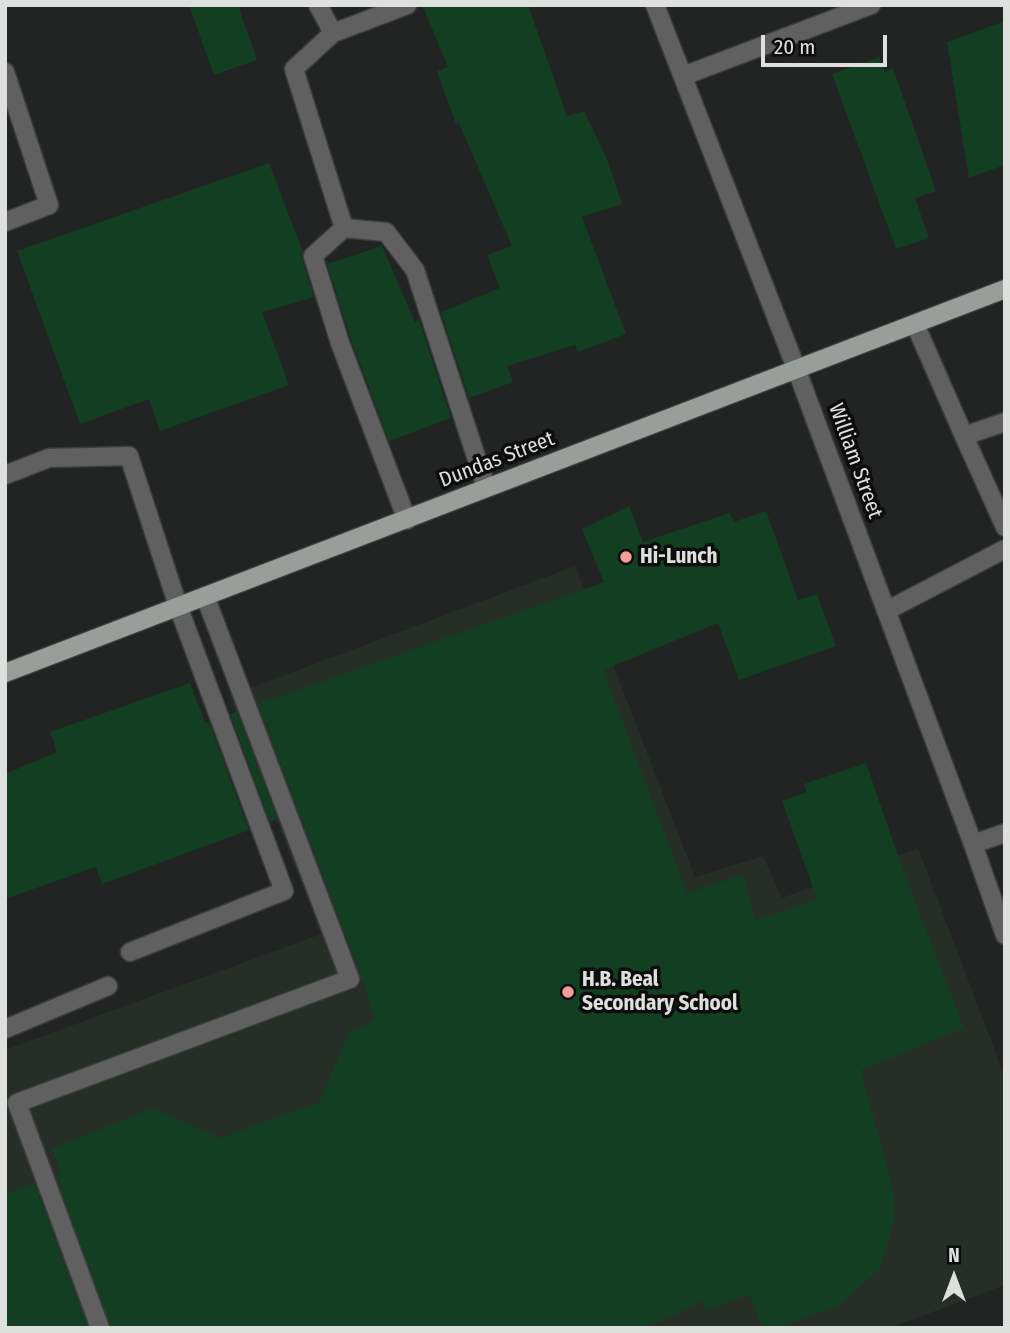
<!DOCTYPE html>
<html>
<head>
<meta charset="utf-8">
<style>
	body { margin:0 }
	#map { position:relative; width:1010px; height:1333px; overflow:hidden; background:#212422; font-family:"Fira Sans Condensed",sans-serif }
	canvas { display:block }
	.frame { position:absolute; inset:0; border:7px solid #dee0de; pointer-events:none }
	.north { position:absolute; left:919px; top:1242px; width:70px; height:70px; -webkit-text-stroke:5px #0c0d0c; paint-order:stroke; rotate:0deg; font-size:19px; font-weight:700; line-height:28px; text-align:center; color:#dee0de }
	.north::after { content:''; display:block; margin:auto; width:24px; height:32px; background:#dee0de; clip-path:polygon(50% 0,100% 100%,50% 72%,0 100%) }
	.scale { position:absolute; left:761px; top:35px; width:126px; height:32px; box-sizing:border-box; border:4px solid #dee0de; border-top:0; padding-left:9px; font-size:21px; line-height:24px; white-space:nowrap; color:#dee0de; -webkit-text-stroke:5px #0c0d0c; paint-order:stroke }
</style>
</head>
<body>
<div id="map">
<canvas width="1010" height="1333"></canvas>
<div class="frame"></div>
<div class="north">N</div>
<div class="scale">20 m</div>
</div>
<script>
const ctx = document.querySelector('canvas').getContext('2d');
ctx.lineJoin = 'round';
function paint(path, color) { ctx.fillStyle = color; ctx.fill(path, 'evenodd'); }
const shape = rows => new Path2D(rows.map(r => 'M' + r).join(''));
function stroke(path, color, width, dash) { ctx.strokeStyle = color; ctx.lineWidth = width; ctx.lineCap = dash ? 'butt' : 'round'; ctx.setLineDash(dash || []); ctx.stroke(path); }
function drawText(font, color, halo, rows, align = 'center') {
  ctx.font = font + ' "Fira Sans Condensed",sans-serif'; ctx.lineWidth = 7; ctx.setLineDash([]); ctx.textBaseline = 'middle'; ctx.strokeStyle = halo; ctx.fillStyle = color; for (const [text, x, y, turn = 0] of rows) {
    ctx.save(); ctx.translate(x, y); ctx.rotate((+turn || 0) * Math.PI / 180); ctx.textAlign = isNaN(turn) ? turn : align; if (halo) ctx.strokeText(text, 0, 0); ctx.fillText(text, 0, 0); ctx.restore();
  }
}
paint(shape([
	[575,566,695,877,763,856,782,898,918,848,1005,1077,1005,1285,890,1328,5,1328,5,1050,321,934,229,696]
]), '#262e27');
paint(shape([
	[189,5,238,5,257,60,214,75],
	[422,5,528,5,567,116,584,111,607,159,622,204,582,217,626,334,578,352,575,345,507,366,513,382,469,398,441,312,500,288,487,255,512,246,459,123,456,124,437,71,448,67],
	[1005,21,1005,165,969,178,947,42],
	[879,57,885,72,893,68,936,191,915,198,929,238,896,249,832,74],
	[269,163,303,252,302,259,314,297,262,312,289,385,160,431,149,399,80,424,17,251],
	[382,246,415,322,419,320,451,418,389,441,351,339,327,264],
	[629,506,643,542,730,513,734,522,766,511,798,600,817,594,836,646,739,680,718,623,603,670,687,893,743,875,755,920,817,899,782,801,806,792,804,784,866,763,903,870,964,1028,861,1070,894,1194,895,1215,881,1268,841,1304,778,1328,763,1328,749,1295,705,1310,702,1301,645,1328,111,1328,56,1175,61,1172,52,1149,152,1108,220,1138,319,1102,349,1033,375,1020,361,975,258,704,604,582,582,529],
	[190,683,205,723,209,722,249,830,102,884,96,867,5,899,5,774,57,752,50,732],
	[237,712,277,819,270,822,230,714],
	[34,1183,88,1328,5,1328,5,1194]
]), '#123f22');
const minor = shape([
	[318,5,333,33,294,69,344,228],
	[655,5,796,368,973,844,1005,935],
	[333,33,407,5],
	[5,72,49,205,5,222],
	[683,76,871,5],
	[915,324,964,436],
	[1005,422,964,436,1005,527],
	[5,475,49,458,129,456,178,606,284,891,130,952],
	[407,520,340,343,313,256,344,228,386,232,415,270,486,487],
	[886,611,1005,549],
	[973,844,1005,833],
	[5,1029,108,986],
	[100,1328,17,1103,350,979,205,596]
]);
const major = shape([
	[5,673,1005,289]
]);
stroke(minor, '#3b3e3c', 21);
stroke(major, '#3b3e3c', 21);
stroke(minor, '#5f605f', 18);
stroke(major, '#9a9e9b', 18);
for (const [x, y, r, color] of [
	[626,557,7,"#f59c95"],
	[568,992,7,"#f59c95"]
]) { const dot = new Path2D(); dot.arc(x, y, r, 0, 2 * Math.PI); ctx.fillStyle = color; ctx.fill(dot); stroke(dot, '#0c0d0c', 2.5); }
drawText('21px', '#dee0de', '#0c0d0c', [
	["Dundas Street",497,460,-21],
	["William Street",855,461,70]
]);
drawText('bold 21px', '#dee0de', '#0c0d0c', [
	["Hi-Lunch",640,557],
	["H.B. Beal",582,980],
	["Secondary School",582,1004]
], 'left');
</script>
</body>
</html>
